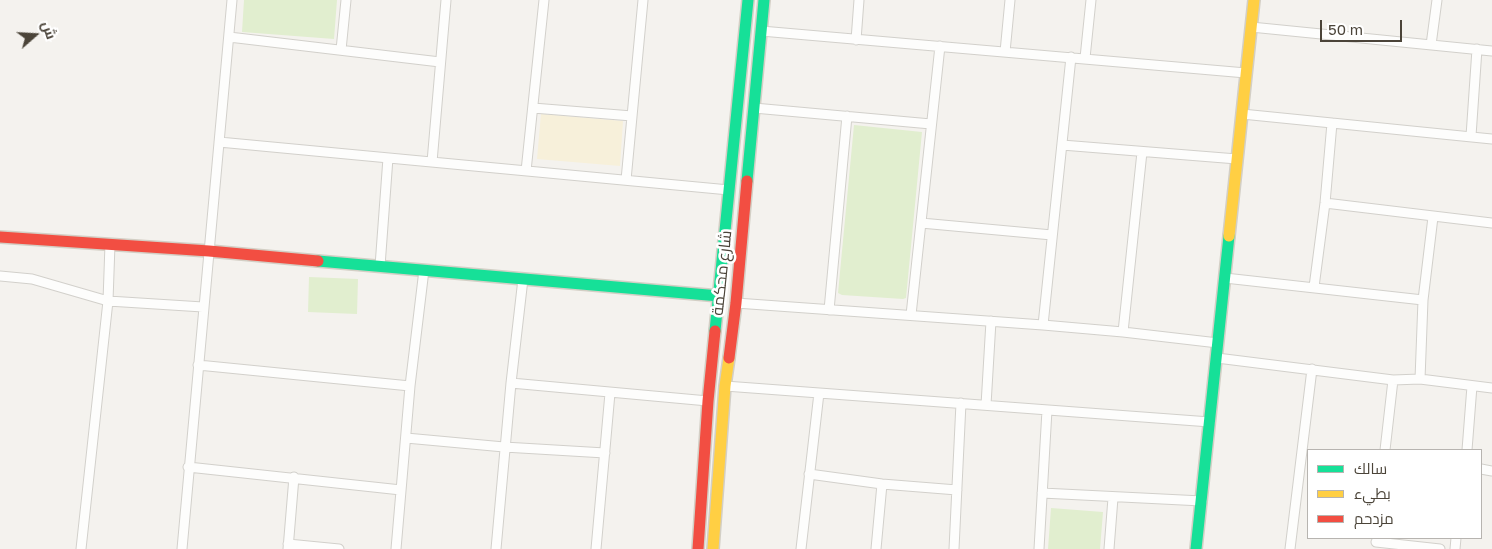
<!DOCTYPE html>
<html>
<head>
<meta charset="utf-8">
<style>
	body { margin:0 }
	#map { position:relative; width:1492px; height:549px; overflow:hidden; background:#f4f2ee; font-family:"Golos Text",Cairo,sans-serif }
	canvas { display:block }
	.legend { position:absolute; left:1307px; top:449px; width:175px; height:90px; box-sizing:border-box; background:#fff; border:1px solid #b7b4b0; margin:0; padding:6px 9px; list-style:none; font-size:15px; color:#4b4439 }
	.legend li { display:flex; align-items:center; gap:10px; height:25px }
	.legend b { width:25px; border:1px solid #b7b4b0 }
	.north { position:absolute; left:10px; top:10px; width:50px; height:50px; -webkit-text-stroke:4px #fff; paint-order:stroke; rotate:71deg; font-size:14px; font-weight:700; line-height:20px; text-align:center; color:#4b4439 }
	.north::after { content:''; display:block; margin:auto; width:18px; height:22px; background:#4b4439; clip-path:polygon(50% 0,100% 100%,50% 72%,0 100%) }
	.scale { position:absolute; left:1320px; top:20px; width:82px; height:22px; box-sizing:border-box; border:2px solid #4b4439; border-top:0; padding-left:6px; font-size:15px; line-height:18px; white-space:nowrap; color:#4b4439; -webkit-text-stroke:4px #fff; paint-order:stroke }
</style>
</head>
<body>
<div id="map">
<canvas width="1492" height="549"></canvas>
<ul class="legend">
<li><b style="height:6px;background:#16e098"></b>سالك</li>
<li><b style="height:6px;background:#ffcf43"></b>بطيء</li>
<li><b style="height:6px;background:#f24e42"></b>مزدحم</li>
</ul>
<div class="north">ش</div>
<div class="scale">50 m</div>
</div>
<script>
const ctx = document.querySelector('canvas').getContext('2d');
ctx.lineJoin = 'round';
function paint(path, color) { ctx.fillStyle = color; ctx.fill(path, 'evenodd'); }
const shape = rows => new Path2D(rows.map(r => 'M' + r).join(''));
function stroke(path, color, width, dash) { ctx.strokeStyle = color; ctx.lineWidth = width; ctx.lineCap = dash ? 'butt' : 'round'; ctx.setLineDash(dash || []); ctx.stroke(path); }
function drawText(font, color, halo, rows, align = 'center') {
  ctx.font = font + ' "Golos Text",Cairo,sans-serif'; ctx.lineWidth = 5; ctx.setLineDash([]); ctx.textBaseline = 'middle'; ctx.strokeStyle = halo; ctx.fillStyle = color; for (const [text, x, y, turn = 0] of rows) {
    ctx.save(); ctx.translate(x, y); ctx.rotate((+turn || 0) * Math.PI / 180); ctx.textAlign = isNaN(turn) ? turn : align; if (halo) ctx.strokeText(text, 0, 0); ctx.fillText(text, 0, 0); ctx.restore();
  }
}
paint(shape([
	[244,0,337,0,334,39,242,32],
	[854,125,922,132,906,298,903,299,842,295,838,293],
	[309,277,358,279,357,314,308,312],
	[1051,508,1103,512,1100,549,1048,549]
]), '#e1eecf');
paint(shape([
	[541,114,623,121,620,166,537,159]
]), '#f7f0da');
const street = shape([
	[1251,27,1492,51],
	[761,31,1246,73],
	[229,37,440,62],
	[856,40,859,0],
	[1431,45,1437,0],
	[341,50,346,0],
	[1005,52,1010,0],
	[1085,58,1091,0],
	[533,108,632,116],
	[754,108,931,124],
	[1242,114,1492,139],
	[1471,136,1477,49],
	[219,142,729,190],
	[1062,145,1237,159],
	[432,162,446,0],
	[526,171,544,0],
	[626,180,643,0],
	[1325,203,1492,223],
	[921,223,1052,235],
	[380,266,388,158],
	[0,276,32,279,108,301,203,307],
	[1225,278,1423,300],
	[1314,287,1325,203,1332,123],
	[736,303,1043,325,1123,332,1218,343],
	[829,310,847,116],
	[911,315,940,46],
	[1043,325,1071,57],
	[1123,332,1142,152],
	[1217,358,1393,380,1420,379,1492,388],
	[198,365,410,386],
	[1420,379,1423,300,1433,217],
	[511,383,708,401],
	[725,386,1210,422],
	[986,405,991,321],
	[406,438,504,447,605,453],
	[1385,450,1393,380],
	[1467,450,1472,386],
	[188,467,401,490],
	[1481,469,1492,471],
	[809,474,882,484,957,490],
	[1042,493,1202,501],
	[1376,542,1440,549],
	[288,544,339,549],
	[81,549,108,301,110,244],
	[182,549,232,0],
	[288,549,294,477],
	[396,549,410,386,424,270],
	[496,549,511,383,523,279],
	[596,549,610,393],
	[801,549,819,393],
	[876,549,882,484],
	[954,549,961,403],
	[1039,549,1047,410],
	[1109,549,1113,498],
	[1290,549,1312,369],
	[1455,549,1456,538]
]);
const fast = shape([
	[747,181,764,0],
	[318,261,719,296],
	[715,331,748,0],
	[1196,549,1229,236]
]);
const slow = shape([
	[1229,236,1254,0],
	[713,549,725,386,729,358]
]);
const jam = shape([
	[0,237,209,251,318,261],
	[729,358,736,303,747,181],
	[698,549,708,401,715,331]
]);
stroke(street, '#d2d0cb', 11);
stroke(fast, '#d3cfc5', 14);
stroke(slow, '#d3cfc5', 14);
stroke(jam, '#d3cfc5', 14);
stroke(street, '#fdfdfc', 9);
stroke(fast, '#16e098', 11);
stroke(slow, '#ffcf43', 11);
stroke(jam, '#f24e42', 11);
drawText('16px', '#4b4439', '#fff', [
	["شارع محكمة",722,273,-84]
]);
</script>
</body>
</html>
